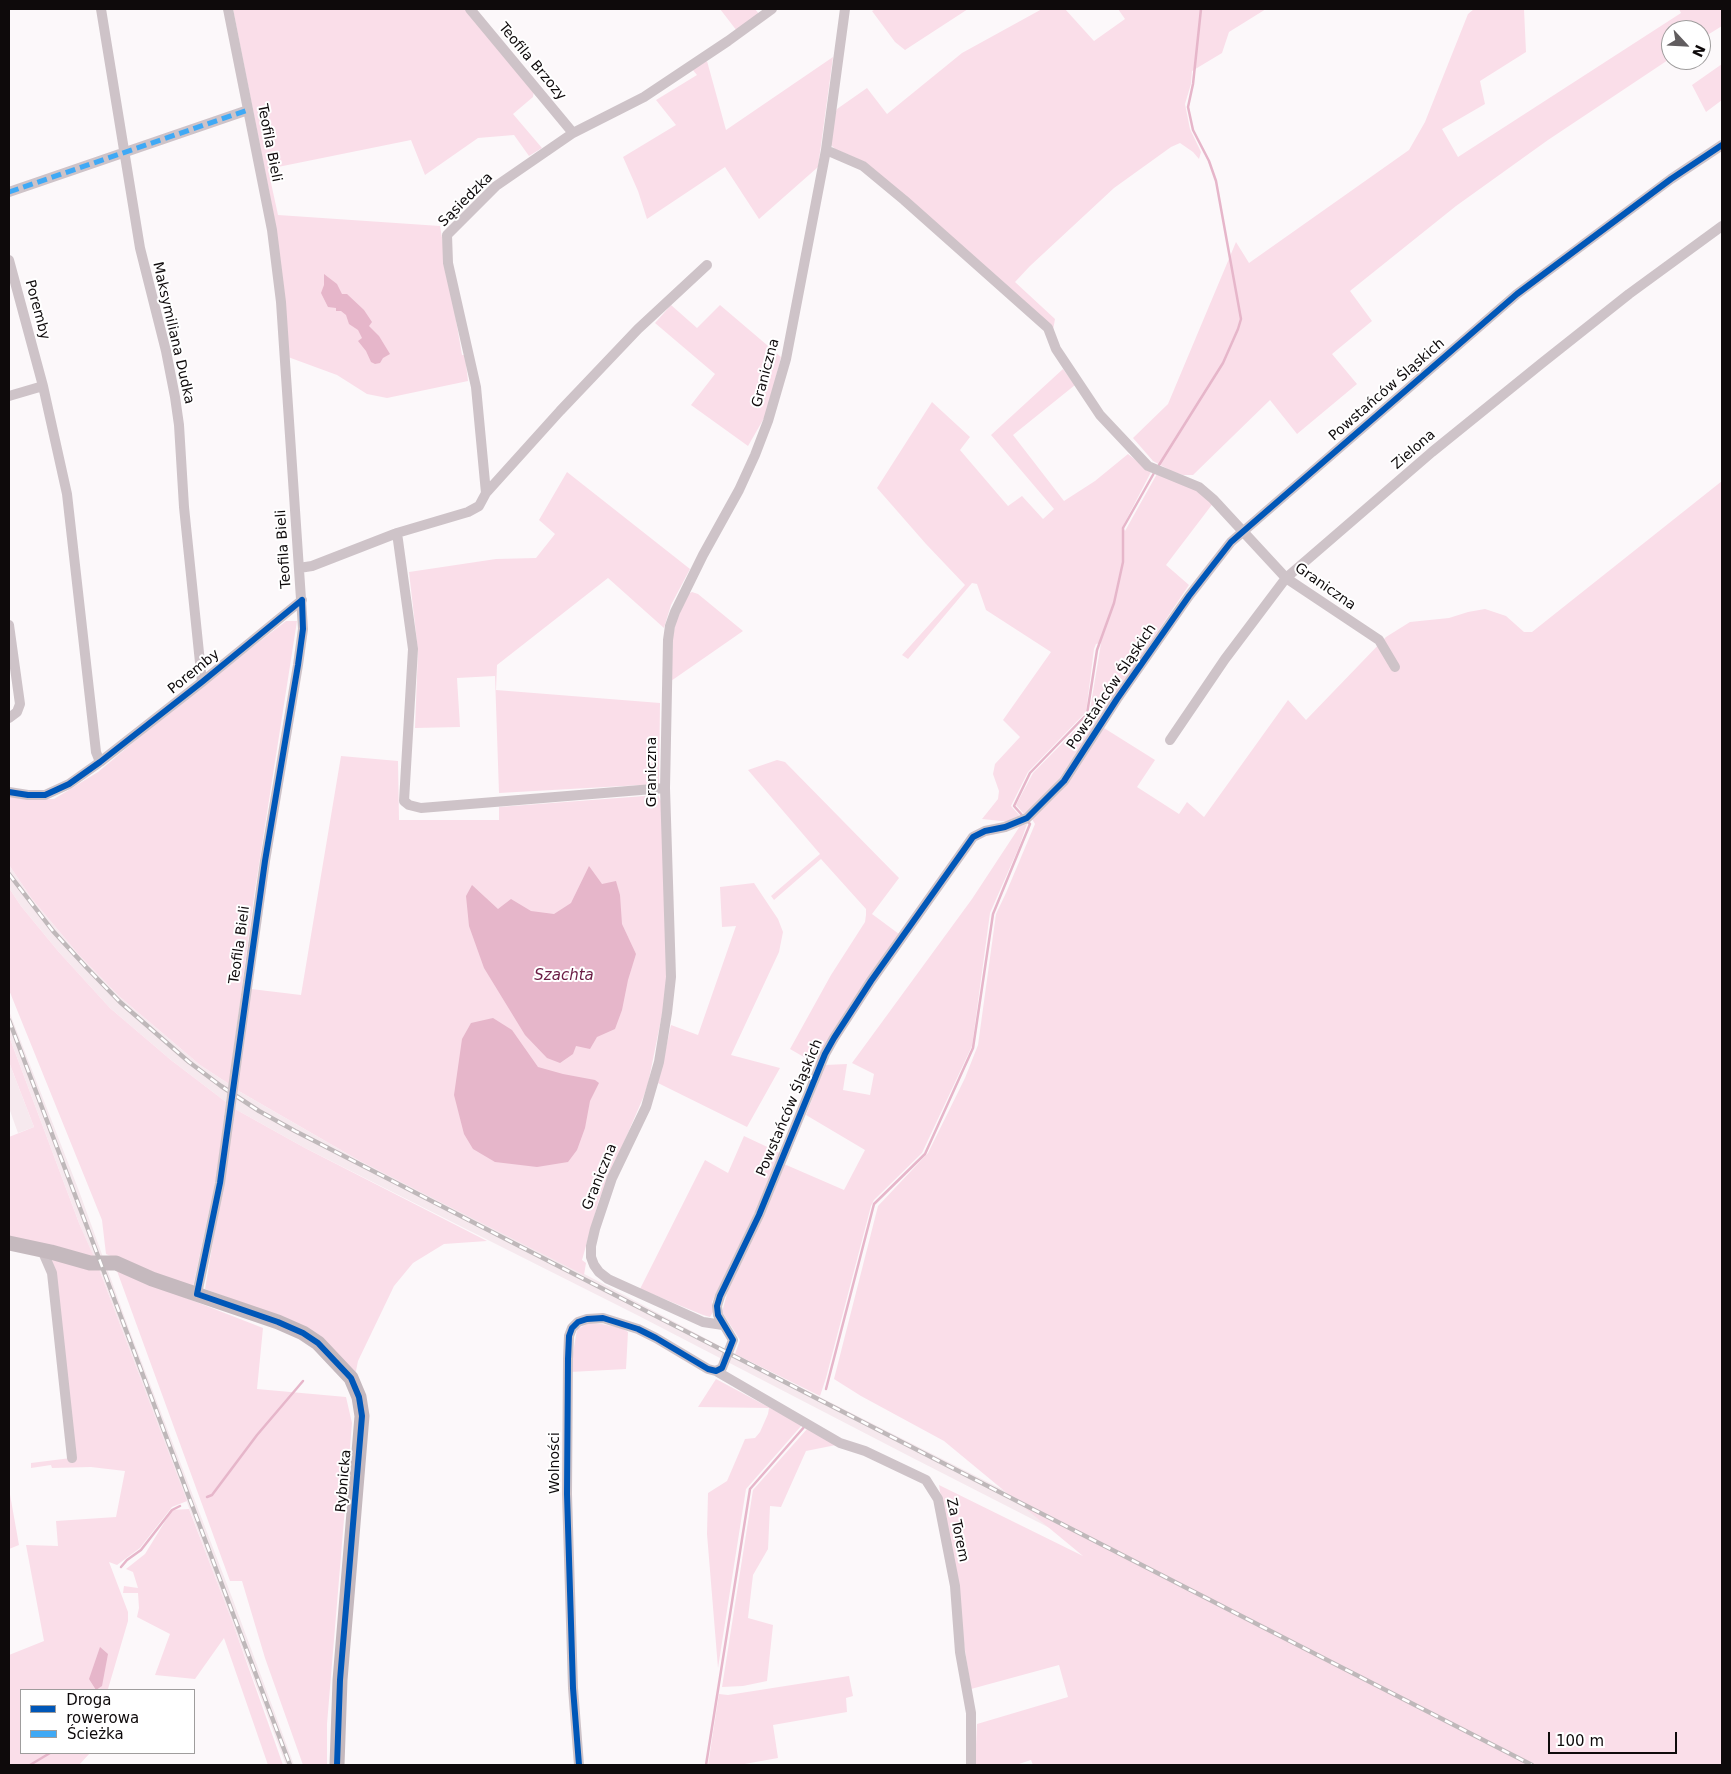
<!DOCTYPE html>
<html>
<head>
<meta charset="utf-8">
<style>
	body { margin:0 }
	#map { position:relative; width:1731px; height:1774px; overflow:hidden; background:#fcf8fa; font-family:"DejaVu Sans",sans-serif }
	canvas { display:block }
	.frame { position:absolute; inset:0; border:10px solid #0e0a0b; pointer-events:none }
	.legend { position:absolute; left:20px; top:1689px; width:175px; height:65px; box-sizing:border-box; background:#fff; border:1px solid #9f9d9d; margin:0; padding:6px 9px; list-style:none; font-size:15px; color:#0e0a0b }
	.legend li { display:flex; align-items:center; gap:10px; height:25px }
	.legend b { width:25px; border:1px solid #9f9d9d }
	.north { position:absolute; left:1661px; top:20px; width:50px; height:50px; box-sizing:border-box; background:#fff; border:1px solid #9f9d9d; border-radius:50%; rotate:115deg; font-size:14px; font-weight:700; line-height:20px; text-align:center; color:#0e0a0b }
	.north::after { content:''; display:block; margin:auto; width:18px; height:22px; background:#615d5f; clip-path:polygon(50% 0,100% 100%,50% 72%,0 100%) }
	.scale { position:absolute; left:1548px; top:1732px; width:129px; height:22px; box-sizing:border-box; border:2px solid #0e0a0b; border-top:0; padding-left:6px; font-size:15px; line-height:18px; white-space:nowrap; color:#0e0a0b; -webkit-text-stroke:4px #fff; paint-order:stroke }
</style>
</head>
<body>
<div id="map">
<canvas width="1731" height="1774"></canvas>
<div class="frame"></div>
<ul class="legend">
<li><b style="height:6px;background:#0057b8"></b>Droga rowerowa</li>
<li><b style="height:6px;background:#3fa9f5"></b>Ścieżka</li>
</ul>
<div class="north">N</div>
<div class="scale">100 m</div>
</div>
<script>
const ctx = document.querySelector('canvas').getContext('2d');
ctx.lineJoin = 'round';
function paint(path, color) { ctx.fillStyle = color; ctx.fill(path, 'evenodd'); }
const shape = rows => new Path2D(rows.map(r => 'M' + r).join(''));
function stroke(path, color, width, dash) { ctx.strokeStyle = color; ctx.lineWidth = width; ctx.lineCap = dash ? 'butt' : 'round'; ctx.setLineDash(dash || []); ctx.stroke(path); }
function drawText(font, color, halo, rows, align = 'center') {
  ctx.font = font + ' "DejaVu Sans",sans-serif'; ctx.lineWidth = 4; ctx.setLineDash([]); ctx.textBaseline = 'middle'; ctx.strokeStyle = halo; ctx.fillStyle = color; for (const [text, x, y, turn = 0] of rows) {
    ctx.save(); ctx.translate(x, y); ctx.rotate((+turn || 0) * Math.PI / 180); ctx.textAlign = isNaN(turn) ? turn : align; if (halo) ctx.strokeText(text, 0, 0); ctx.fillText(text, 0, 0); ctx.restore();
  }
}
paint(shape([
	[9,865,32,899,79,955,120,997,200,1065,229,1084,226,1102,171,1060,110,1008,58,951,21,906,9,888],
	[9,1011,79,1191,129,1329,233,1600,294,1765,286,1765,99,1269,79,1223,9,1036],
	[9,1062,34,1127,18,1133,9,1108],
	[237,1090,360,1161,558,1260,735,1354,1041,1509,1513,1765,907,1455,637,1315,305,1148,235,1109]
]), '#f6e9ee');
paint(shape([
	[233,9,465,9,534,91,533,97,513,114,542,148,529,156,514,135,478,138,425,175,411,140,268,169,278,215,440,226,462,355,465,355,468,381,387,398,367,394,337,375,288,357,275,222],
	[720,9,755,9,760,15,737,31],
	[876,9,968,9,905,50,895,42,872,11],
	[1042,9,1065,9,1094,41,1125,19,1118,9,1266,9,1229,32,1222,53,1192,71,1191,84,1185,104,1190,129,1201,152,1199,159,1193,152,1180,143,1171,147,1114,188,1030,266,1015,282,1055,319,1053,330,865,162,835,149,831,145,834,116,837,109,867,88,887,114,962,53],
	[1474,9,1524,9,1526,52,1480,81,1485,104,1442,129,1458,157,1681,13,1679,9,1722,9,1722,26,1701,39,1701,30,1671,30,1671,58,1548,140,1456,206,1350,291,1372,321,1332,354,1357,384,1297,434,1270,400,1193,475,1183,475,1171,471,1153,461,1133,438,1168,404,1236,242,1249,263,1409,150,1425,122,1468,14],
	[833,57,818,167,759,219,725,167,647,219,638,191,623,157,676,125,656,100,697,75,692,69,707,61,726,130],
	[1722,64,1722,100,1706,112,1692,85],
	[671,305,697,328,720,305,781,357,767,413,748,446,691,405,715,374,655,323],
	[1063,369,1075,385,1013,435,1064,501,1095,481,1128,454,1142,465,1152,470,1123,526,1125,531,1158,472,1198,489,1214,502,1166,565,1189,585,1059,779,1038,803,1024,814,1016,805,1033,773,1089,716,1101,643,1096,644,1094,649,1086,712,1028,772,1011,806,1020,816,1011,822,982,819,998,799,999,791,993,774,995,764,1020,737,1003,720,1051,652,986,610,977,584,972,583,908,659,902,655,965,585,926,544,877,488,932,402,970,437,960,450,1008,506,1022,496,1043,519,1054,509,991,435],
	[567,472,690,569,671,605,664,628,608,578,497,665,496,690,660,703,659,784,499,793,495,676,457,678,460,727,415,728,418,651,409,572,496,559,536,558,555,534,539,520],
	[1722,481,1722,1765,1033,1765,1031,1760,1016,1765,975,1765,977,1724,1068,1697,1059,1665,971,1689,939,1485,1083,1556,944,1441,861,1396,834,1379,878,1206,928,1153,965,1078,978,1045,996,914,1006,893,1035,824,1032,819,1060,792,1104,728,1155,760,1137,787,1179,814,1187,802,1204,817,1288,700,1306,720,1386,637,1410,622,1449,618,1468,612,1485,609,1506,616,1524,632,1532,632],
	[692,592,698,594,743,631,671,681,673,636,678,611,686,595],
	[286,621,297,621,255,890,229,1084,200,1065,120,997,79,955,32,899,9,865,9,795,22,799,54,799,98,772,179,704],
	[341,756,398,761,399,820,499,820,499,807,658,795,662,803,668,985,648,1084,643,1098,599,1200,582,1260,586,1263,584,1275,360,1161,237,1090,251,989,301,995],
	[777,760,785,762,899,878,872,914,899,934,816,1064,790,1049,831,975,865,922,866,915,866,909,821,859,774,900,771,896,820,854,748,770],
	[1027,824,1019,847,990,913,972,1046,922,1153,874,1200,871,1206,826,1378,820,1396,735,1354,740,1340,722,1312,730,1283,784,1164,844,1190,865,1150,806,1115,825,1065,847,1064,843,1090,870,1095,874,1074,852,1063,972,899,1020,826],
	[754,883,778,919,783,932,779,952,731,1055,780,1068,747,1127,658,1083,671,1025,698,1035,736,926,722,927,720,887],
	[9,888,21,906,58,951,110,1008,171,1060,226,1102,217,1173,193,1287,154,1275,106,1254,102,1220,9,990],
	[9,1036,79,1223,95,1259,9,1238,9,1137,34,1127,9,1062],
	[235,1109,305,1148,487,1241,444,1244,413,1263,394,1286,358,1361,355,1376,293,1322,205,1289],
	[744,1136,780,1153,759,1204,712,1302,713,1312,710,1317,703,1315,640,1289,705,1160,728,1173],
	[47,1256,99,1269,187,1501,172,1507,140,1548,117,1565,109,1562,128,1612,128,1621,108,1689,113,1690,21,1690,21,1753,90,1753,79,1765,9,1765,9,1655,44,1641,26,1545,58,1546,56,1521,116,1517,125,1471,91,1467,52,1468,51,1465,31,1468,31,1463,71,1458],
	[117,1271,263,1328,257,1389,346,1397,352,1423,327,1724,327,1765,303,1765,265,1658,242,1581,230,1581],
	[589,1323,602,1324,621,1328,628,1332,626,1369,570,1372,577,1329],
	[716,1379,802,1425,746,1489,718,1668,707,1534,708,1493,727,1481,745,1439,755,1438,760,1432,768,1414,769,1408,698,1407],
	[807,1429,836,1445,806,1451,781,1507,770,1506,768,1549,753,1575,748,1618,773,1625,767,1681,743,1686,722,1687,753,1490],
	[9,1489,19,1545,9,1549],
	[189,1509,232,1621,283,1765,268,1765,224,1638,195,1679,155,1675,170,1634,137,1617,139,1608,138,1593,123,1593,124,1586,138,1588,133,1572,126,1569,145,1554,172,1510],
	[849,1676,853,1696,846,1698,847,1712,773,1725,778,1758,739,1765,708,1765,719,1694,728,1695]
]), '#fadee9');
paint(shape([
	[324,274,337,284,342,294,347,294,364,310,372,322,369,326,379,336,390,354,383,358,380,363,375,364,371,362,366,351,358,341,362,338,358,330,349,324,346,315,341,311,336,311,336,308,328,307,321,293,324,285],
	[589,866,602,884,616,881,620,895,622,924,636,954,628,980,622,1010,615,1029,597,1037,590,1049,576,1046,573,1054,560,1063,547,1058,525,1035,484,968,469,926,466,896,472,885,498,909,511,899,531,911,554,914,571,903],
	[493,1018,512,1030,538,1067,563,1074,595,1080,599,1083,590,1101,585,1128,577,1150,568,1162,537,1167,495,1162,473,1149,464,1134,454,1095,462,1039,471,1023],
	[100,1647,108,1654,102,1686,96,1690,89,1679]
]), '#e6b6ca');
stroke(shape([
	[1159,465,1223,363,1238,329,1241,319,1216,181,1209,161,1193,130,1188,107,1193,84,1201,9],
	[1022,815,1014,806,1030,773,1087,714,1097,650,1114,603,1123,562,1123,528,1154,473],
	[826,1389,874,1204,925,1154,973,1048,993,914,1030,824,1028,822],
	[207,1497,212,1495,257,1435,303,1381],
	[121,1567,127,1560,141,1550,172,1510,180,1506],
	[30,1765,50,1753],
	[706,1765,750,1489,805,1426]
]), '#e6b6ca', 2.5);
stroke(shape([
	[101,9,140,248,166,351,175,397,179,425,184,507,202,682],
	[228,9,272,230,281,302,303,629,298,665,265,861,235,1073],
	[470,9,573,133],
	[826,150,863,166,904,200,1048,328,1056,349,1100,415,1148,466,1199,487,1213,499,1286,578,1379,640,1395,667],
	[9,192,248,110],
	[9,260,43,386,67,494,96,752,100,762],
	[9,396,43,386],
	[486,493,476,387,448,263,447,235,496,186,573,133,644,97,728,41,772,9],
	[397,533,413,649,404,801,409,805,421,808,665,788],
	[299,568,312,566,397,533,468,512,479,506,486,493,560,411,638,329,707,265],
	[9,625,20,704,17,712,9,718],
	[1170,740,1225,659,1286,578,1432,452,1542,363,1629,294,1722,226],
	[9,792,28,795,45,795,69,784,100,762,202,682,302,600],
	[42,1250,52,1273,72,1458],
	[197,1294,220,1183,229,1118],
	[723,1325,703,1322,608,1279,599,1272,594,1265,591,1257,591,1246,595,1229,612,1178,646,1107,659,1062,667,1013,671,977,665,788,668,640,670,626,675,612,703,555,739,490,755,455,768,421,786,359,826,150,845,9],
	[716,1371,840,1443,865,1451,926,1480,938,1499,955,1586,960,1652,971,1713,971,1765],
	[579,1765,573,1688,567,1494,568,1359,569,1336,572,1328,578,1322,587,1319,603,1318,638,1329,656,1338,708,1369,716,1371,722,1368,733,1340,718,1315,717,1306,720,1296,759,1215,825,1054,834,1038,871,981,973,837,985,831,1005,827,1027,818,1064,781,1117,699,1189,596,1231,542,1517,294,1671,179,1722,145]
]), '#cec3c8', 10);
stroke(shape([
	[9,1243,51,1252,90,1263,116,1263,152,1279,278,1322,303,1333,318,1343,351,1378,359,1397,362,1416,340,1680,337,1765]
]), '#c5b9be', 15);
const rail = shape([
	[9,874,53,931,87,968,120,1002,189,1062,221,1086,259,1111,295,1131,1532,1765],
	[9,1020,290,1765]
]);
stroke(rail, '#bfb8ba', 4.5);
stroke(rail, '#fff', 2.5, [8]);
stroke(shape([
	[229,1118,235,1073]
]), '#cec3c8', 10);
stroke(shape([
	[9,192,248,110]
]), '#3fa9f5', 5, [10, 5]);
stroke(shape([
	[302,600,303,629,298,665,265,861,220,1183,197,1294,278,1322,303,1333,318,1343,351,1378,359,1397,362,1416,340,1680,337,1765],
	[9,792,28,795,45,795,69,784,100,762,202,682,302,600],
	[579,1765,573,1688,567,1494,568,1359,569,1336,572,1328,578,1322,587,1319,603,1318,638,1329,656,1338,708,1369,716,1371,722,1368,733,1340,718,1315,717,1306,720,1296,759,1215,825,1054,834,1038,871,981,973,837,985,831,1005,827,1027,818,1064,781,1117,699,1189,596,1231,542,1517,294,1671,179,1722,145]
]), '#0057b8', 6);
drawText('14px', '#0e0a0b', '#fff', [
	["Teofila Brzozy",532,62,50],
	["Teofila Bieli",269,143,79],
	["Sąsiedzka",466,200,-45],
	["Poremby",37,310,75],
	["Maksymiliana Dudka",173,333,77],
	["Graniczna",766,373,-75],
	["Powstańców Śląskich",1387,390,-41],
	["Zielona",1414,450,-41],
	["Teofila Bieli",284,549,-94],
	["Graniczna",1325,587,35],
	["Poremby",194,672,-39],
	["Powstańców Śląskich",1112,687,-56],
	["Graniczna",652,772,-90],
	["Teofila Bieli",240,945,-82],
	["Powstańców Śląskich",790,1108,-67],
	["Graniczna",600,1177,-68],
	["Wolności",555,1463,-90],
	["Rybnicka",344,1481,-85],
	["Za Torem",957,1530,78]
]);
drawText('italic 15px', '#6a1c44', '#fff', [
	["Szachta",564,976]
]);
</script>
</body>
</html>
